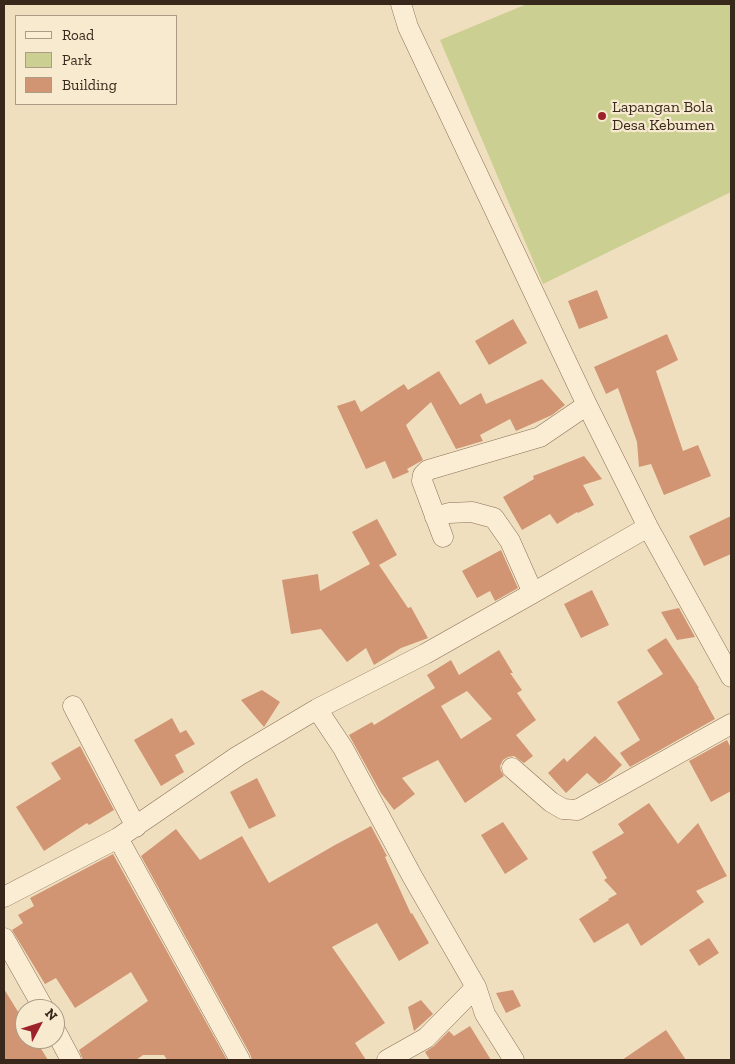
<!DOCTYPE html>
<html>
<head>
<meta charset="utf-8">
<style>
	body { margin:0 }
	#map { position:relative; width:735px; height:1064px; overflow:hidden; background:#f0dfbf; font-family:"Zilla Slab",serif }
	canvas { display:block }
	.frame { position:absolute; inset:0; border:5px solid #38281c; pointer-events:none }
	.legend { position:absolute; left:15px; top:15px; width:162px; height:90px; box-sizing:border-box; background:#f7eacf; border:1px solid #ab9c87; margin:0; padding:6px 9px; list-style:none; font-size:15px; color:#38281c }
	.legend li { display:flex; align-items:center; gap:10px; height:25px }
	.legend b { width:25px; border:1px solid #ab9c87 }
	.north { position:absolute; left:15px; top:999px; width:50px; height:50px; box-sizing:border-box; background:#f7eacf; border:1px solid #ab9c87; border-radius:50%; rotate:50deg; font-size:14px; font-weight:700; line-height:20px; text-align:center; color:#38281c }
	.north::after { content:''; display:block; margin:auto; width:18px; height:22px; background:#9c232a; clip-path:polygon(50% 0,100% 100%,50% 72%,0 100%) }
</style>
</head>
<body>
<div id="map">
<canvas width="735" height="1064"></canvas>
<div class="frame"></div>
<ul class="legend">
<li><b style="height:6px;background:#fbedd3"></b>Road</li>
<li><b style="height:14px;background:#cbcf92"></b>Park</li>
<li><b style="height:14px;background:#d19573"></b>Building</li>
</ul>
<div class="north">N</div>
</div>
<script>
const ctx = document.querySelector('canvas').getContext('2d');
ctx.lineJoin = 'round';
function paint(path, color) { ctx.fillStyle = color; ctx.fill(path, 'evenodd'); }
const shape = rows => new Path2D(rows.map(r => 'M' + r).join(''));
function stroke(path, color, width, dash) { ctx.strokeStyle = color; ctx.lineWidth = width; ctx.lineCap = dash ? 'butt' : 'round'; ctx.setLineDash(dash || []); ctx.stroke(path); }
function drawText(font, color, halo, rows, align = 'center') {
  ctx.font = font + ' "Zilla Slab",serif'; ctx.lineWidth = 4.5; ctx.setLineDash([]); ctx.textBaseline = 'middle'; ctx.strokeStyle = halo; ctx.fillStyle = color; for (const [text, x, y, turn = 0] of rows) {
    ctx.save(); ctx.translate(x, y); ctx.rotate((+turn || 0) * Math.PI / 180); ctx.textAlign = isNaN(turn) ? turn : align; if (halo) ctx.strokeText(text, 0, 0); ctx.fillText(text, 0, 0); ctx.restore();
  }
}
paint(shape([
	[527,4,731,4,731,192,543,284,440,40]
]), '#cbcf92');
paint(shape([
	[597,290,608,318,579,329,568,301],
	[513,319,527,343,489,365,475,341],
	[667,334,678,360,656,371,683,451,698,445,711,476,664,495,651,464,639,467,637,442,618,388,606,394,594,367],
	[439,371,460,405,481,393,486,404,542,379,565,405,552,415,516,431,510,419,480,435,483,441,456,449,431,402,406,425,423,460,407,469,409,472,393,479,385,461,366,469,337,406,355,400,361,412,404,384,408,390],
	[584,456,602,479,583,485,594,505,578,513,577,512,557,524,550,514,522,530,503,497,534,479,533,476],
	[731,516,731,554,704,566,689,536],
	[377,519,397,555,379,565,408,608,411,607,428,638,401,648,374,665,366,648,347,662,321,629,291,634,282,580,318,574,320,591,370,564,352,532],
	[501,550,518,588,495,601,490,591,477,598,462,571],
	[592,590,609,625,581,638,564,604],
	[679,608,695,637,677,640,661,612],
	[666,638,699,688,698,688,715,719,630,767,620,753,640,740,617,702,663,674,647,650],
	[499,650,513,673,510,673,522,690,517,693,536,720,516,735,533,756,524,763,514,756,508,757,503,760,500,766,501,771,504,776,465,803,438,760,402,778,415,794,394,810,381,793,349,735,372,722,374,725,435,688,427,675,451,660,459,675],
	[467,691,492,719,461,739,441,706],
	[262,690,280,702,264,727,241,700],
	[172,718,180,733,186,730,195,744,175,755,184,772,161,786,134,740],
	[595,736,622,765,606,780,599,784,587,773,566,793,548,773,564,758,567,762],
	[727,740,731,748,731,791,711,802,689,761],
	[80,746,114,810,89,825,87,823,44,851,16,807,61,779,51,763],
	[257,778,276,816,249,829,230,792],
	[649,803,678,844,698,823,727,876,696,891,704,902,641,946,628,923,594,943,579,919,609,900,608,899,617,894,604,880,607,878,592,852,624,833,618,824],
	[503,822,528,859,505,874,481,835],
	[371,826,387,856,385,857,411,914,412,913,429,943,399,961,377,923,332,947,385,1023,355,1043,366,1060,252,1060,250,1054,141,856,176,829,200,860,242,836,269,883,335,845],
	[113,854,227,1060,167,1060,164,1055,143,1055,136,1060,83,1060,79,1050,148,1001,131,972,75,1008,56,978,45,984,12,930,23,923,18,915,34,906,30,898],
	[709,938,719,953,699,966,689,950],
	[4,989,25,1023,25,1039,35,1039,48,1060,4,1060],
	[513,990,521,1006,506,1013,496,993],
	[421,1000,433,1014,414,1031,408,1007],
	[470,1026,491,1060,430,1060,425,1052,434,1046,449,1031,454,1036],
	[666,1030,686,1060,622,1060]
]), '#d19573');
const minor = shape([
	[401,4,408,27,587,405,648,527,731,677],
	[435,517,449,513,472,512,494,518,510,541,533,593],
	[443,537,422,481,423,475,428,470,540,437,587,405],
	[73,706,136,827],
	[317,709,343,748,412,876,476,987,485,1014,514,1060],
	[512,768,551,802,563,809,577,810,731,724],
	[118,838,240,1060],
	[4,897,118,838,238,756,317,709,425,654,533,593,648,527],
	[4,938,44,1009],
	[55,1030,71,1060],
	[387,1060,426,1038,476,987]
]);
stroke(minor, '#8a6f56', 21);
stroke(minor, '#fbedd3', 20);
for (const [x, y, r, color] of [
	[602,116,5,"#9c232a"]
]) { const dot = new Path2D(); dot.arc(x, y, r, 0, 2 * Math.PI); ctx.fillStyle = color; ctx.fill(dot); stroke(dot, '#f7eacf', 2); }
drawText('16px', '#38281c', '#f7eacf', [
	["Lapangan Bola",612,107],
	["Desa Kebumen",612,125]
], 'left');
</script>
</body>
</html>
